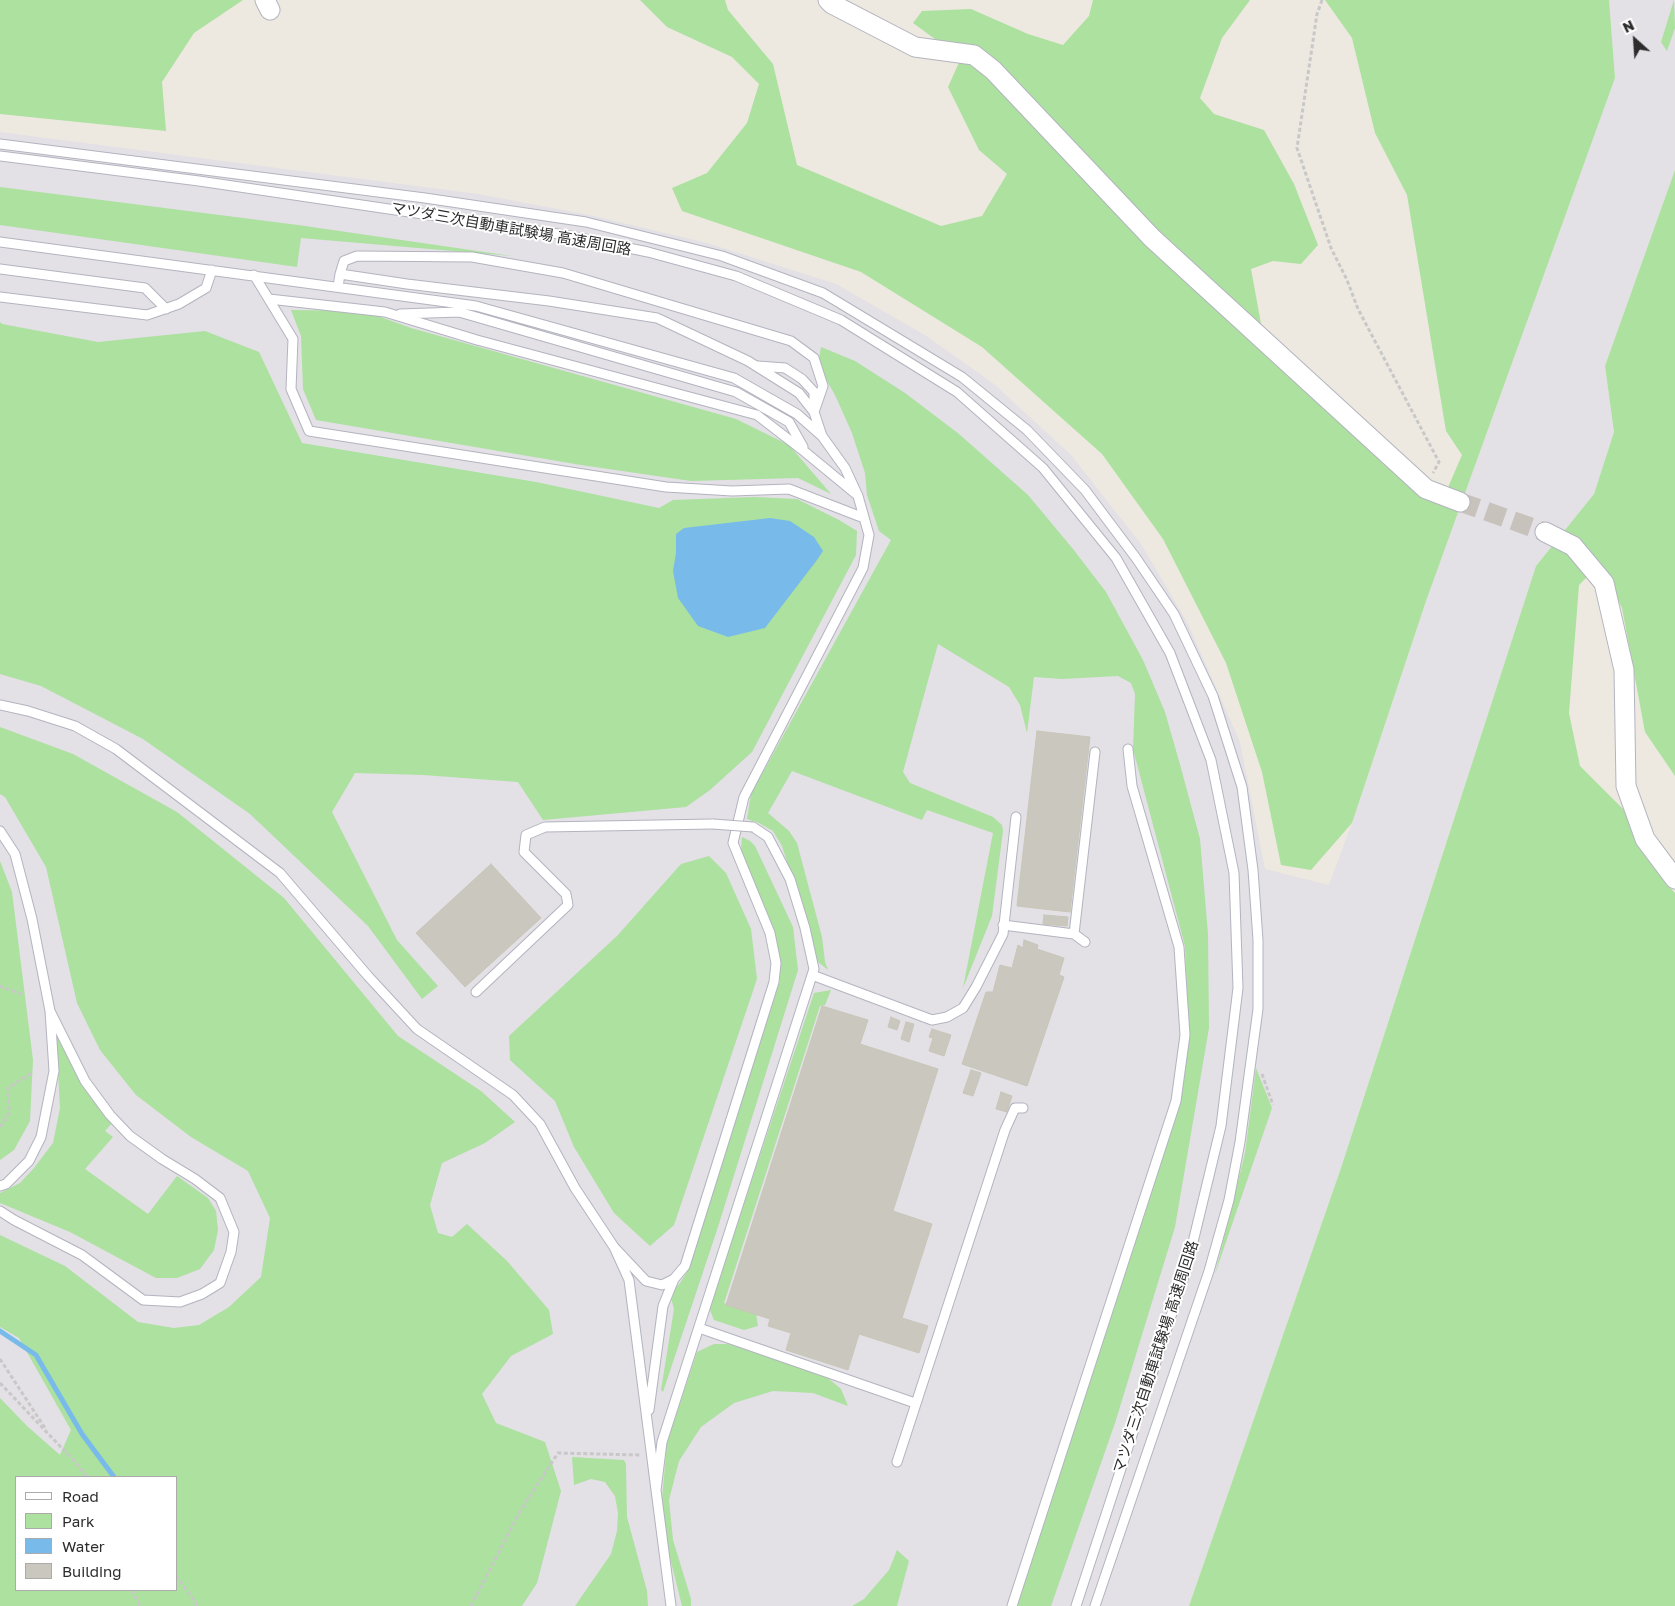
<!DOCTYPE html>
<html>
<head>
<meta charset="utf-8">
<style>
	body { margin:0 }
	#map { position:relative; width:1675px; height:1606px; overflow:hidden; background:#ede9e0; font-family:"Golos Text",sans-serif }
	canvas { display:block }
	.legend { position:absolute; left:15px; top:1476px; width:162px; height:115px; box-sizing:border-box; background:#fff; border:1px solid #ababab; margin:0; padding:6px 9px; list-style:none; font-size:15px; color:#2d2d2d }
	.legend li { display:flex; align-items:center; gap:10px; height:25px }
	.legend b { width:25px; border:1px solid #ababab }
	.north { position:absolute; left:1610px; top:15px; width:50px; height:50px; -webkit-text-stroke:4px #fff; paint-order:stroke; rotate:334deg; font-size:14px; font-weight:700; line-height:20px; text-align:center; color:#2d2d2d }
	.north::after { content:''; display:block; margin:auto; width:18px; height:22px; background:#2d2d2d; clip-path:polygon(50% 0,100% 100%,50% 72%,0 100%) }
</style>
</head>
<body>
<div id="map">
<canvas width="1675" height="1606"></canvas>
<ul class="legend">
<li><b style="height:6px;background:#fff"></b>Road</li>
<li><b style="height:14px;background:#ace19f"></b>Park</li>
<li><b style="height:14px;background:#78bbea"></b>Water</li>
<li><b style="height:14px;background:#c9c7be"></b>Building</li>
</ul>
<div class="north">N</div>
</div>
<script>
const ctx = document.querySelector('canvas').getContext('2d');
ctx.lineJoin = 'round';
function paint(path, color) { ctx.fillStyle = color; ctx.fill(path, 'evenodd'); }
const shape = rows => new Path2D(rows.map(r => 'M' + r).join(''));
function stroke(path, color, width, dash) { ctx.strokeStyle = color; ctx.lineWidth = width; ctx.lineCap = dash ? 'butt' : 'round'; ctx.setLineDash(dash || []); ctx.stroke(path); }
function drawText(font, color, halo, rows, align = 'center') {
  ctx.font = font + ' "Golos Text","Noto Sans JP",sans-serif'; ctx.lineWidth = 4; ctx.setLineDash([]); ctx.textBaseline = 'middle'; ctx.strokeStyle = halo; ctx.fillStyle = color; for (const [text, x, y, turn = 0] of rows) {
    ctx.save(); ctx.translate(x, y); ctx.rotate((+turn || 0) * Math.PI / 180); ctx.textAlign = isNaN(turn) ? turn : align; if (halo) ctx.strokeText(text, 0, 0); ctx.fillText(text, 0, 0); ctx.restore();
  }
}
paint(shape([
	[1609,0,1675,0,1675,170,1605,366,1614,432,1594,494,1536,566,1341,1168,1189,1606,0,1606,0,132,478,194,589,215,707,243,836,284,925,335,994,384,1071,455,1141,544,1187,622,1240,742,1265,869,1329,885,1352,823,1426,601,1615,78],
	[16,1477,176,1477,176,1590,16,1590]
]), '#e3e0e6');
paint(shape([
	[0,0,243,0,194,33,162,82,166,131,0,114],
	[640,0,725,0,728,10,773,64,797,165,941,226,982,216,1007,174,979,150,948,87,961,58,913,23,922,11,971,9,1028,34,1063,45,1089,16,1093,0,1250,0,1222,38,1200,98,1214,114,1264,130,1294,184,1318,245,1301,264,1273,261,1251,269,1262,329,1374,442,1446,492,1462,455,1446,431,1407,195,1375,133,1352,38,1325,0,1609,0,1615,78,1426,601,1352,823,1311,870,1281,865,1262,772,1226,663,1163,539,1102,454,982,347,861,272,682,211,672,188,707,173,747,123,759,84,732,57,667,27],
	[1674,0,1675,28,1667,51,1661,42],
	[1675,170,1675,776,1645,732,1622,608,1600,564,1579,585,1569,713,1580,766,1626,812,1664,881,1675,893,1675,1606,1189,1606,1341,1168,1536,566,1594,494,1614,432,1605,366],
	[0,187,298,225,512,256,301,238,297,267,0,225],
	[291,310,364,311,411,328,736,419,789,445,831,494,798,478,691,481,581,465,316,420,303,389,301,336],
	[0,322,2,324,98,342,205,331,259,352,302,443,536,482,659,508,673,500,754,497,797,499,839,520,857,531,856,555,752,752,710,790,686,807,543,820,518,782,423,775,355,773,332,812,397,940,438,986,422,999,368,926,250,814,143,739,41,686,0,674],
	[821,347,855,361,905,393,959,434,1028,495,1073,549,1106,592,1143,660,1165,712,1181,768,1200,839,1208,934,1209,1028,1175,1227,1115,1423,1051,1606,1016,1606,1180,1105,1189,1038,1185,946,1133,749,1135,694,1131,683,1118,676,1062,679,1034,677,1027,733,1020,705,1009,687,938,644,903,772,910,783,993,817,1002,825,1003,831,992,916,963,988,993,833,927,810,922,820,792,771,768,813,789,831,797,843,822,937,825,962,828,970,817,961,812,941,782,846,773,831,759,823,747,819,751,794,891,540,879,531,867,495,865,473,852,433,835,395,818,365],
	[0,727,73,754,177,812,284,898,398,1036,481,1091,515,1122,485,1143,442,1163,430,1205,438,1233,452,1237,467,1224,507,1261,549,1310,553,1334,511,1356,482,1394,496,1423,545,1442,561,1491,537,1583,522,1606,0,1606,0,1398,27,1426,60,1455,71,1430,19,1338,0,1327,0,1235,65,1266,138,1322,174,1328,199,1325,229,1307,261,1277,270,1218,248,1171,191,1137,136,1095,100,1050,77,1003,46,867,5,797,0,794],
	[176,1477,176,1590,16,1590,16,1477],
	[742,837,750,841,755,846,793,927,798,970,717,1230,663,1392,661,1390,674,1309,670,1294,680,1283,687,1272,780,981,780,960,743,863,741,849],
	[709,856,726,873,751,929,757,979,674,1225,650,1246,614,1213,574,1147,555,1101,510,1060,509,1036,617,936,681,864],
	[0,861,12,892,33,1060,30,1121,14,1150,0,1160],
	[831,990,825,1005,820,1006,724,1303,756,1313,758,1326,744,1330,714,1320,710,1310,712,1300,814,993],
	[56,1033,91,1096,113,1122,105,1131,113,1137,85,1169,148,1214,177,1176,208,1198,216,1211,218,1230,214,1250,200,1269,177,1278,156,1278,70,1232,0,1203,0,1193,20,1183,34,1168,53,1143,60,1108],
	[1256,1068,1272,1108,1215,1274,1245,1153],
	[714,1344,728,1344,823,1374,841,1389,848,1406,813,1393,773,1391,734,1403,701,1427,679,1461,669,1500,673,1540,691,1599,691,1606,682,1606,666,1542,662,1499,667,1443,697,1352],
	[572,1457,624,1460,626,1464,627,1517,647,1591,648,1606,575,1606,611,1554,617,1531,618,1513,615,1496,605,1482,591,1479,574,1485],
	[897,1550,909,1561,897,1606,852,1606,864,1599,889,1570]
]), '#ace19f');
paint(shape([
	[770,518,790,521,814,537,823,551,817,560,765,628,728,637,698,626,678,598,673,571,676,553,676,534,684,528]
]), '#78bbea');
stroke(shape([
	[0,1331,36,1355,82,1434,114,1477]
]), '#78bbea', 5);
const building = shape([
	[1037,731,1090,737,1070,912,1017,906,1037,731],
	[491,864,541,918,465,987,416,933,491,864],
	[1044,915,1068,917,1067,926,1043,924,1044,915],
	[1024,940,1038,945,1037,949,1064,958,1059,975,1064,977,1027,1086,962,1064,986,992,993,992,1000,965,1012,968,1018,945,1023,948,1024,940],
	[822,1006,868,1020,860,1044,938,1069,893,1211,932,1224,902,1318,928,1326,919,1353,859,1334,848,1370,786,1350,791,1333,768,1326,770,1319,726,1305,822,1006],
	[891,1017,900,1021,897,1030,888,1027,891,1017],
	[906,1022,914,1024,909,1042,901,1039,906,1022],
	[932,1029,951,1035,944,1056,929,1051,933,1038,929,1037,932,1029],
	[971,1070,981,1073,973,1096,963,1093,971,1070],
	[1001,1092,1012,1096,1007,1112,996,1109,1001,1092]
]);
paint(building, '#c9c7be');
stroke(building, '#c9c6b9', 1);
stroke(shape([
	[1460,502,1545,532]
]), '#c7c3bc', 19, [19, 9]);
const lane = shape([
	[0,144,425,198,586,222,722,256,823,293,962,377,1027,430,1085,490,1136,558,1174,614,1213,696,1242,787,1253,870,1258,940,1258,1009,1240,1142,1229,1200,1209,1271,1095,1606],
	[0,156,199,181,565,235,648,252,736,276,841,320,957,392,1043,468,1116,558,1170,653,1211,760,1234,873,1238,988,1221,1126,1187,1267,1076,1606],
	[0,242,476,306,734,378,797,414,822,436,845,468,858,496,869,535,863,568,744,797,733,843,770,933,776,963,774,982,685,1266,674,1279,662,1285,646,1281,614,1247],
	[0,269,145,288,166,309],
	[340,274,344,261,357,256,472,257,563,273,791,341,814,358,823,386,814,412],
	[254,275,293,339,291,389,309,431,666,487,732,491,789,489,864,518],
	[338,287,340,274,407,284,549,301,657,318,748,361,799,393,814,412,822,436],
	[0,297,147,315,179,304,206,288,212,270],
	[269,299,385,312,477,340,757,415,805,452,856,494],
	[400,314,459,312,736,392,789,422,803,447],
	[758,366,785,368,802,379,814,392,814,407],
	[0,705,28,711,75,726,116,749,280,873,368,976,417,1029,513,1095,540,1124,575,1188,614,1247,629,1280,656,1490],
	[0,831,15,854,32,919,50,1011,54,1071,41,1137,29,1161,6,1184,0,1186],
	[1003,925,1074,934,1085,942],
	[1074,934,1095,752],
	[812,975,932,1020,947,1017,963,1008,976,987,1003,934,1016,817],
	[476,992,568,905,566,894,524,852,526,835,545,827,713,824],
	[0,1211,14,1220,82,1255,143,1300,180,1302,202,1294,220,1283,231,1252,234,1232,220,1198,195,1179,162,1159,130,1136,110,1115,85,1081,50,1011],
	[699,1328,915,1403],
	[649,1410,663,1306,674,1279],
	[897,1462,1005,1130,1015,1108,1023,1108],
	[671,1606,656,1490,662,1442,814,969,805,928,790,879,768,837,753,827],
	[1012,1606,1176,1101,1185,1035,1179,947,1132,786,1128,749]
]);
const street = shape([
	[265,0,270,10],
	[828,0,832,4,915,47,974,55,993,70,1152,238,1426,489,1460,502],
	[1545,532,1573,546,1604,583,1624,670,1626,786,1645,839,1675,879]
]);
stroke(lane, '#b3b4bf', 11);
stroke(street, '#b3b4bf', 21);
stroke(shape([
	[1322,0,1317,14,1297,148,1331,248,1347,280,1358,309,1439,462,1433,473],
	[0,986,24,995],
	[1262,1074,1273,1105],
	[0,1127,9,1113,8,1088,32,1073],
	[0,1359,45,1428],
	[0,1383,76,1463,87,1477],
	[176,1576,198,1606],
	[132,1590,140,1606],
	[471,1606,519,1513,558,1453,641,1455]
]), '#c8c8c8', 3, [4, 2.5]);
stroke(lane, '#fff', 9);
stroke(street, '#fff', 19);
const laneBridge = shape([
	[713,824,753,827]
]);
stroke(laneBridge, '#b3b4bf', 11, []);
stroke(laneBridge, '#fff', 9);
drawText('15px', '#2d2d2d', '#fff', [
	["マツダ三次自動車試験場 高速周回路",511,229,10],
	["マツダ三次自動車試験場 高速周回路",1156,1357,-72]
]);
</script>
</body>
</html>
